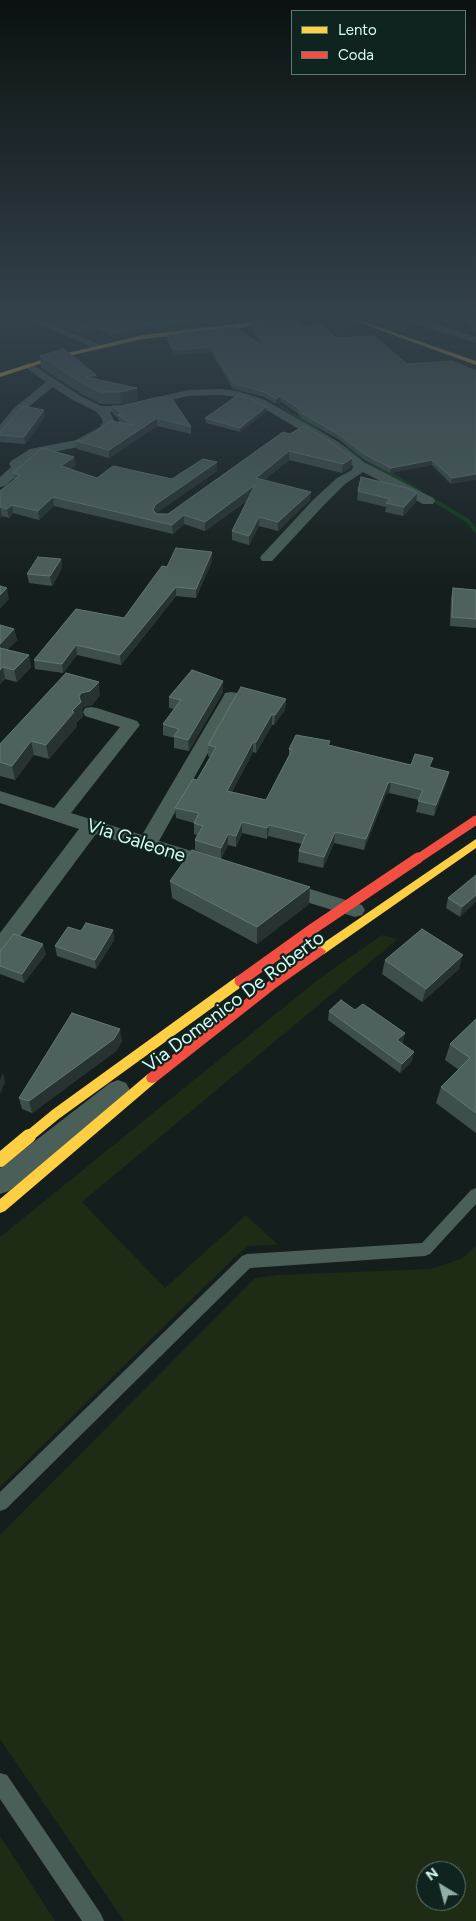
<!DOCTYPE html>
<html>
<head>
<meta charset="utf-8">
<style>
	body { margin:0 }
	#map { position:relative; width:476px; height:1921px; overflow:hidden; background:#141f1d; font-family:Figtree,sans-serif }
	canvas { display:block }
	.legend { position:absolute; left:291px; top:10px; width:175px; height:65px; box-sizing:border-box; background:#10241f; border:1px solid #5f7a73; margin:0; padding:6px 9px; list-style:none; font-size:15px; color:#d6fcf1 }
	.legend li { display:flex; align-items:center; gap:10px; height:25px }
	.legend b { width:25px; border:1px solid #5f7a73 }
	.north { position:absolute; left:416px; top:1861px; width:50px; height:50px; box-sizing:border-box; background:#10241f; border:1px solid #5f7a73; border-radius:50%; rotate:323deg; font-size:14px; font-weight:700; line-height:20px; text-align:center; color:#d6fcf1 }
	.north::after { content:''; display:block; margin:auto; width:18px; height:22px; background:#92afa7; clip-path:polygon(50% 0,100% 100%,50% 72%,0 100%) }
</style>
</head>
<body>
<div id="map">
<canvas width="476" height="1921"></canvas>
<ul class="legend">
<li><b style="height:6px;background:#ffcf43"></b>Lento</li>
<li><b style="height:6px;background:#f24e42"></b>Coda</li>
</ul>
<div class="north">N</div>
</div>
<script>
const ctx = document.querySelector('canvas').getContext('2d');
ctx.lineJoin = 'round';
function paint(path, color) { ctx.fillStyle = color; ctx.fill(path, 'evenodd'); }
const shape = rows => new Path2D(rows.map(r => 'M' + r).join(''));
function stroke(path, color, width, dash) { ctx.strokeStyle = color; ctx.lineWidth = width; ctx.lineCap = dash ? 'butt' : 'round'; ctx.setLineDash(dash || []); ctx.stroke(path); }
function drawText(font, color, halo, rows, align = 'center') {
  ctx.font = font + ' Figtree,sans-serif'; ctx.lineWidth = 4.5; ctx.setLineDash([]); ctx.textBaseline = 'middle'; ctx.strokeStyle = halo; ctx.fillStyle = color; for (const [text, x, y, turn = 0] of rows) {
    ctx.save(); ctx.translate(x, y); ctx.rotate((+turn || 0) * Math.PI / 180); ctx.textAlign = isNaN(turn) ? turn : align; if (halo) ctx.strokeText(text, 0, 0); ctx.fillText(text, 0, 0); ctx.restore();
  }
}
paint(shape([
	[382,935,398,939,82,1202,165,1288,246,1215,278,1245,248,1246,237,1255,0,1487,0,1237,320,978],
	[476,1246,476,1921,124,1921,0,1739,0,1535,255,1278,277,1275,431,1269,461,1259],
	[426,1871,456,1871,456,1901,426,1901],
	[0,1836,55,1921,0,1921]
]), '#1e2b15');
stroke(shape([
	[328,321,348,344],
	[260,328,254,332,262,349],
	[279,396,279,405,327,436],
	[343,446,370,462]
]), '#0f3c19', 3);
stroke(shape([
	[368,461,419,491],
	[429,497,468,521,476,531]
]), '#0f3c19', 4);
paint(shape([
	[476,1188,476,1204,430,1254,425,1256,250,1268,6,1509,0,1511,0,1492,242,1256,247,1254,422,1243,471,1190,476,1188],
	[0,1773,7,1775,101,1914,104,1921,82,1921,0,1799,0,1773]
]), '#4a5f58');
paint(shape([
	[32,321,45,321,103,346,102,348,94,348,32,321],
	[411,321,426,321,476,337,476,343,413,323,411,321],
	[29,362,79,395,101,406,121,406,188,390,220,389,237,391,263,399,337,441,364,462,433,498,435,501,433,504,423,504,363,472,345,484,323,506,272,561,262,561,260,558,262,555,313,500,337,478,352,470,353,466,329,447,255,403,236,397,220,395,188,396,121,412,110,412,115,422,108,431,84,446,38,455,23,464,25,467,23,470,5,486,0,487,0,477,11,467,9,464,11,461,30,449,76,440,100,427,103,422,101,417,95,411,71,399,53,387,22,412,4,436,0,437,0,425,14,408,46,382,25,367,24,365,29,362],
	[231,692,237,693,239,697,159,841,221,860,224,865,221,870,214,872,96,834,7,954,0,956,0,933,79,829,0,803,0,791,54,808,120,727,85,716,83,712,85,708,91,707,97,708,137,721,140,725,71,813,142,835,223,697,225,693,231,692],
	[281,880,362,905,365,910,362,915,355,917,274,892,271,887,274,882,281,880],
	[118,1080,126,1083,130,1090,126,1097,9,1191,0,1194,0,1168,110,1083,118,1080]
]), '#4a5f58');
paint(shape([
	[258,321,268,321,241,328,143,339,55,359,0,377,0,373,51,357,143,335,258,321],
	[355,321,361,321,476,361,476,365,355,321],
	[476,839,476,848,324,954,316,954,314,951,316,948,476,839],
	[152,1073,156,1074,158,1078,156,1082,5,1211,0,1213,0,1199,148,1074,152,1073]
]), '#ffcf43');
paint(shape([
	[320,947,326,951,324,954,277,987,156,1082,152,1083,148,1082,146,1078,148,1074,269,981,320,947]
]), '#f24e42');
stroke(shape([
	[28,1137,56,1114,240,981]
]), '#ffcf43', 11);
stroke(shape([
	[0,1160,29,1136]
]), '#ffcf43', 14);
stroke(shape([
	[416,860,476,820]
]), '#f24e42', 9);
stroke(shape([
	[240,981,314,928,418,858]
]), '#f24e42', 11);
paint(shape([
	[49,321,187,321,189,326,151,329,113,338,99,329,80,334],
	[462,321,476,321,476,333,467,324],
	[254,324,302,326,407,364,476,371,451,484,432,465,390,473,365,460,338,439,302,419,297,413,280,401,276,404,264,397,233,389,211,352,174,355,167,340,167,335,262,346,254,329],
	[40,356,96,375,97,379,137,388,138,400,121,404,101,404,80,393,41,368],
	[112,406,191,427,191,434,157,426,109,458,77,449,76,441,84,440,119,423,118,418,113,414],
	[44,410,45,417,25,444,0,442,0,433],
	[266,412,240,432,206,423,205,418],
	[283,432,352,458,351,467,342,473,289,460,264,480,310,500,278,531,259,526,249,545,232,540,232,531,249,499,205,531,184,524,173,534,54,506,39,520,13,513,9,518,2,516,0,518,0,491,14,480,13,473,76,465,70,469,97,478,172,479,217,462,217,471,156,513,168,514],
	[358,491,417,493,416,502,403,516,385,512,386,507,357,500],
	[212,552,212,561,196,598,176,596,121,665,77,655,63,673,35,669,34,660,124,618,167,567],
	[61,559,62,568,52,586,29,583,27,574],
	[453,588,476,590,476,628,450,626,451,598],
	[0,625,14,629,17,640,7,650,29,655,31,667,17,682,5,679,0,684],
	[223,692,189,751,174,748,174,738,163,735,163,724,174,709,169,708,169,697],
	[100,695,92,705,83,707,82,710,83,716,76,723,77,726,49,759,34,755,15,780,0,776,0,744],
	[286,699,285,710,274,725,272,725,256,753,253,752,232,792,266,800,289,756,289,749,330,741,329,745,411,765,431,768,449,772,446,783,434,816,416,812,419,800,389,793,386,794,364,850,334,843,323,868,298,862,299,851,302,844,268,836,267,839,242,833,236,847,228,845,221,859,195,850,195,840,197,835,194,834,194,823,176,818,175,808,197,780,211,757,208,756,208,745],
	[476,875,460,917,446,908,448,898],
	[170,881,310,887,309,904,257,944,172,898],
	[113,930,114,940,96,969,57,956,55,946,81,931],
	[0,951,46,954,24,983,0,974],
	[385,960,459,969,422,1002,382,974],
	[355,1010,405,1033,402,1043,412,1061,400,1073,328,1020,329,1011],
	[476,1019,476,1133,436,1103,441,1087,459,1070,445,1060,450,1044],
	[122,1041,116,1051,32,1113,22,1109,19,1098]
]), '#3d4e4b');
paint(shape([
	[189,321,189,326,151,329,113,338,113,333,151,324],
	[99,324,99,329,80,334,80,329],
	[211,347,211,352,174,355,174,350],
	[96,375,97,387,85,377],
	[137,388,138,400,121,404,120,392],
	[280,396,280,401,276,404,276,399],
	[266,407,266,412,240,432,240,428],
	[44,410,45,417,25,444,24,437],
	[157,418,157,426,109,458,109,450],
	[289,451,289,460,256,487,256,478],
	[74,457,76,465,62,475,61,466],
	[352,458,351,467,342,473,343,464],
	[432,460,432,465,390,473,391,468],
	[217,462,217,471,156,513,153,510,155,505],
	[476,474,476,480,451,484,452,478],
	[255,485,255,494,205,531,205,522],
	[311,492,310,500,278,531,278,522],
	[417,493,416,502,403,516,404,507],
	[53,497,54,506,39,520,38,511],
	[12,505,13,513,9,518,7,509],
	[0,506,2,516,0,518],
	[184,515,184,524,173,534,172,525],
	[259,517,259,526,249,545,249,536],
	[212,552,212,561,196,598,196,589],
	[61,559,62,568,52,586,50,576],
	[176,587,176,596,121,665,120,655],
	[7,588,9,599,0,609,0,595],
	[14,629,17,640,0,658,0,644],
	[76,645,77,655,63,673,62,664],
	[29,655,31,667,17,682,14,670],
	[3,667,5,679,0,684,0,670],
	[223,681,223,692,189,751,188,740],
	[99,682,100,695,92,705,83,707,82,710,83,716,76,723,77,726,49,759,46,745,72,711,81,693],
	[286,699,285,710,274,725,275,715],
	[272,714,272,725,256,753,256,742],
	[31,741,34,755,15,780,12,766],
	[253,742,253,752,227,801,227,791],
	[449,772,446,783,434,816,436,805],
	[391,782,389,793,386,794,364,850,366,839,388,783],
	[242,822,242,833,236,847,236,836],
	[269,825,268,836,267,839,267,828],
	[335,832,334,843,323,868,324,857],
	[228,834,228,845,221,859,221,848],
	[310,887,309,904,257,944,257,927],
	[476,895,476,902,460,917,462,907],
	[113,930,114,940,96,969,95,960],
	[43,944,46,954,24,983,22,974],
	[463,955,459,969,422,1002,426,989],
	[120,1029,122,1041,116,1051,32,1113,29,1101],
	[405,1033,403,1043,396,1049,397,1040],
	[414,1052,412,1061,400,1073,402,1064],
	[3,1073,5,1082,0,1094,0,1079]
]), '#263331');
const building = shape([
	[60,321,187,321,151,324,113,333,99,324,80,329,60,321],
	[270,321,297,321,302,326,323,324,335,338,374,336,407,364,452,361,476,371,476,474,452,478,432,460,391,468,366,455,338,434,303,414,298,408,280,396,276,399,264,392,233,383,211,347,174,350,167,335,235,327,266,348,254,324,270,321],
	[470,321,476,321,476,327,470,321],
	[64,349,96,375,85,377,137,388,120,392,100,392,79,381,40,356,64,349],
	[238,395,254,400,266,407,240,428,205,418,238,395],
	[159,397,173,400,191,427,157,418,109,450,76,441,84,440,111,421,133,425,118,415,122,413,112,406,121,406,159,397],
	[23,406,44,410,24,437,0,435,0,433,23,406],
	[304,426,328,440,352,458,343,464,289,451,256,478,311,492,278,522,259,517,249,536,232,531,255,485,205,522,184,515,172,525,53,497,38,511,12,505,7,509,0,507,0,491,20,475,13,473,42,448,74,457,61,466,97,478,113,466,172,479,203,459,217,462,155,505,153,510,156,514,168,514,283,432,290,434,304,426],
	[361,477,407,488,417,493,404,507,386,503,390,499,358,491,361,477],
	[176,548,212,552,196,589,176,587,120,655,76,645,62,664,34,660,76,609,124,618,162,566,167,567,176,548],
	[38,557,61,559,50,576,27,574,38,557],
	[0,586,7,588,0,595,0,586],
	[453,588,476,590,476,619,452,617,453,588],
	[0,625,14,629,0,644,0,625],
	[0,648,29,655,14,670,3,667,0,670,0,648],
	[192,670,223,681,188,740,174,736,179,729,163,724,181,700,169,697,192,670],
	[66,673,99,682,90,691,81,693,79,697,81,702,72,711,74,712,46,745,31,741,12,766,0,762,0,744,66,673],
	[241,687,286,699,275,715,272,714,256,742,253,742,227,791,266,800,292,750,289,749,296,735,330,741,328,745,411,765,415,754,433,758,429,767,449,772,436,805,418,801,423,790,391,782,388,783,366,839,335,832,324,857,299,851,306,834,269,825,267,828,242,822,236,836,228,834,221,848,195,840,203,826,194,823,199,813,175,808,193,779,197,780,216,747,208,745,241,687],
	[192,850,310,887,257,927,170,881,192,850],
	[476,875,476,895,462,907,448,898,476,875],
	[86,923,113,930,95,960,55,946,68,927,81,931,86,923],
	[422,929,463,955,426,989,385,960,422,929],
	[14,934,43,944,22,974,0,966,0,951,14,934],
	[341,1000,355,1010,363,1004,405,1033,397,1040,414,1052,402,1064,329,1011,341,1000],
	[72,1013,120,1029,114,1039,29,1101,19,1098,72,1013],
	[476,1019,476,1113,441,1087,470,1058,450,1044,476,1019]
]);
paint(building, '#4e615c');
stroke(building, '#637974', 1);
const sky = ctx.createLinearGradient(0, 0, 0, 590);
sky.addColorStop(0, '#0b1110');
sky.addColorStop(0.54, '#34424c');
sky.addColorStop(1, '#34424c00');
ctx.fillStyle = sky;
ctx.fillRect(0, 0, 476, 590);
drawText('19px', '#d6fcf1', '#10241f', [
	["Via Galeone",136,841,18],
	["Via Domenico De Roberto",234,1002,-37]
]);
</script>
</body>
</html>
